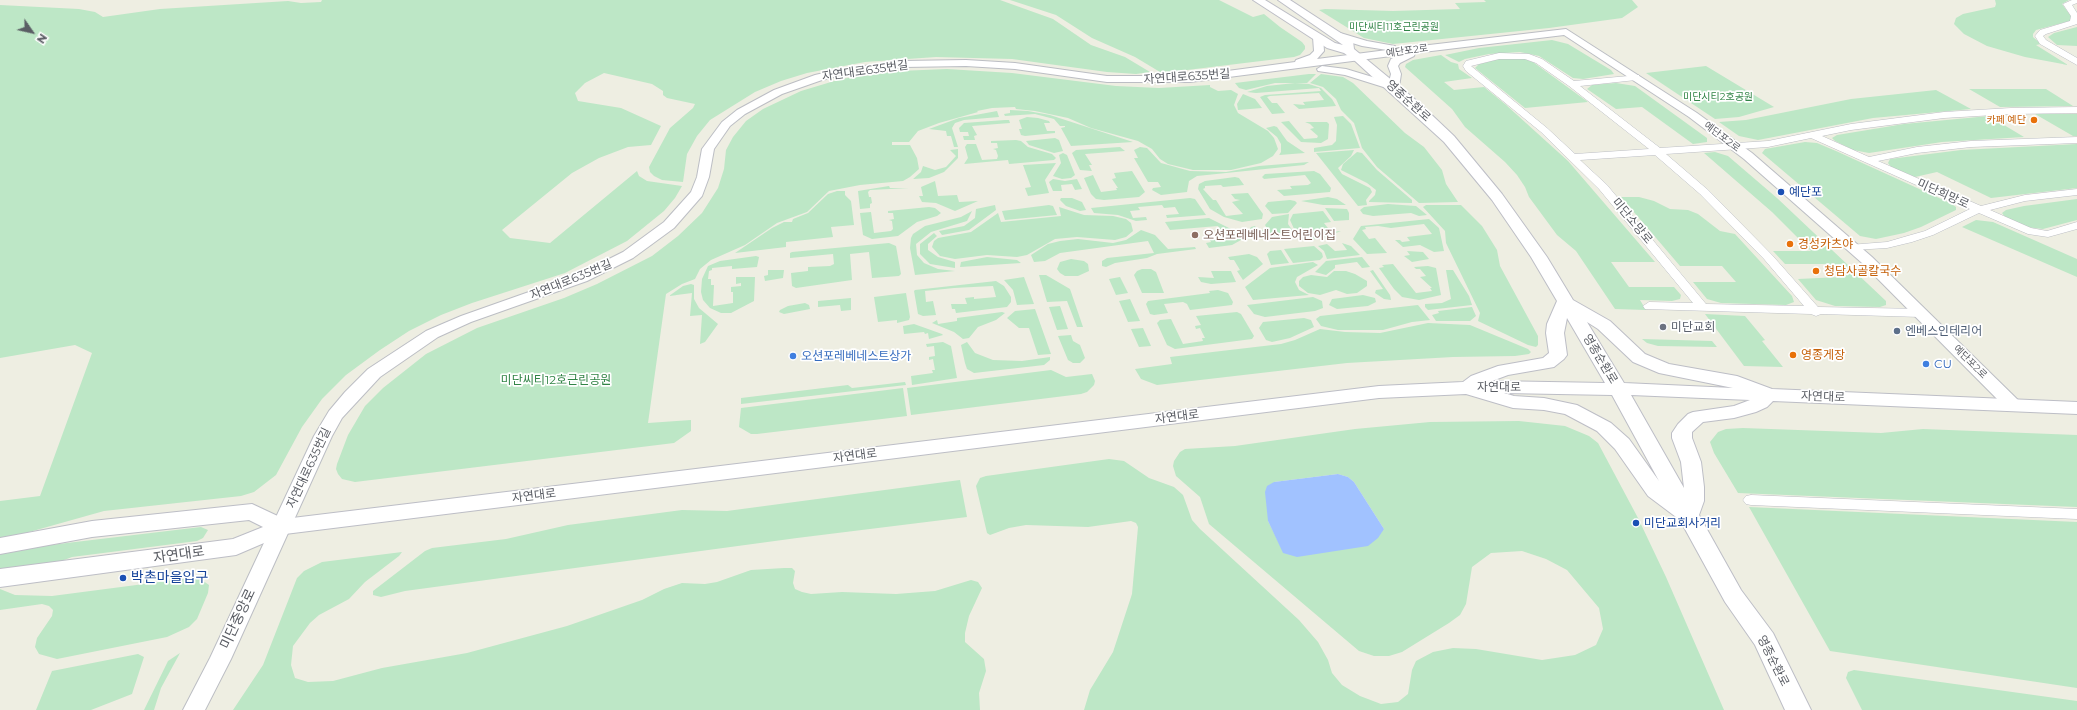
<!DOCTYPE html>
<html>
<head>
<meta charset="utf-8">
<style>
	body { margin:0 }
	#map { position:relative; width:2077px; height:710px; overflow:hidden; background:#eeeee2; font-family:Montserrat,sans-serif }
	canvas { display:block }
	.north { position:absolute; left:12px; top:12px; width:40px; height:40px; -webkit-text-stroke:3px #fff; paint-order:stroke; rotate:124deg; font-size:11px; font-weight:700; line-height:16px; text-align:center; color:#5a5d64 }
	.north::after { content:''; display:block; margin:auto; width:14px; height:18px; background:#5a5d64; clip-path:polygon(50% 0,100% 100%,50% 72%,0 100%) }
</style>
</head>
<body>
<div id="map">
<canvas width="2077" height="710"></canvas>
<div class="north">N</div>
</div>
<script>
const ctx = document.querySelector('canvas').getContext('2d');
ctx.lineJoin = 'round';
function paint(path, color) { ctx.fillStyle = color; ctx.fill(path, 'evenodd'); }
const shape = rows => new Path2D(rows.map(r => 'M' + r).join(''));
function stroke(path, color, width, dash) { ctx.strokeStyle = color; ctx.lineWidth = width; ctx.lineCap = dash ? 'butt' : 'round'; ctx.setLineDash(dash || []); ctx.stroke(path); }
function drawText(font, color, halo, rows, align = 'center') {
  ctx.font = font + ' Montserrat,"Noto Sans KR",sans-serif'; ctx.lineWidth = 3.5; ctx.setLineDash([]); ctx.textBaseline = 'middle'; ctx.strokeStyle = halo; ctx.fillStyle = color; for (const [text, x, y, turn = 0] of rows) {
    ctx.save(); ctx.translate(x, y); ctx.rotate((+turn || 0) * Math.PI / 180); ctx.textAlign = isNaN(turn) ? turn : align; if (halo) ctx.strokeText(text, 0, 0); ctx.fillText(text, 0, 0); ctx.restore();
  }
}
paint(shape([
	[322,0,1000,0,1053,19,1091,45,1125,57,1150,72,1136,74,1107,72,1012,59,936,57,865,62,807,73,781,81,755,92,710,120,697,136,687,154,683,182,662,180,654,176,650,172,649,167,670,128,693,108,695,104,667,98,663,95,663,91,652,84,604,73,585,83,575,93,578,101,621,108,661,126,651,145,628,147,599,158,572,173,502,230,510,238,550,243,637,171,639,176,647,181,682,186,675,198,664,211,627,241,565,273,472,303,441,315,409,331,380,350,346,375,322,399,302,427,276,475,254,492,241,496,104,511,15,536,0,538,0,501,40,496,92,353,75,345,0,358,0,5,79,9,95,12,103,17,160,9,288,1,301,3,321,2],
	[1010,0,1219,0,1253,17,1264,14,1280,27,1302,42,1305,46,1305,49,1300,55,1294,57,1179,71,1160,72,1135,57,1092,38,1056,15],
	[1484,0,1632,0,1638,7,1622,18,1549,28,1393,44,1364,38,1319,10,1325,9,1393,11,1460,9,1455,3,1486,2],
	[1995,0,2069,0,2062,4,2071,16,2070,21,2036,30,2033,34,2033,37,2041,44,2036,45,2068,65,2025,57,1987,46,1964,34,1954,24,1956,18,1963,14,1995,7,1996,4],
	[2077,27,2077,46,2057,45,2048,37,2054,33],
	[1552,40,1568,44,1611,70,1614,74,1583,79,1573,78,1539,56,1520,52,1489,54,1465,59,1459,62,1445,55,1479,48],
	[1441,55,1451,62,1458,64,1459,69,1472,78,1444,82,1454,90,1484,87,1505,104,1568,161,1655,262,1611,262,1629,287,1674,287,1681,295,1680,299,1672,301,1640,300,1646,310,1615,309,1576,251,1557,235,1529,197,1525,187,1517,175,1505,162,1465,127,1452,109,1405,67,1406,64,1413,60],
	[1503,58,1522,58,1533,62,1588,102,1525,108,1475,68,1479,64],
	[1706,66,1774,107,1739,117,1715,119,1646,73],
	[947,69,1012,73,1116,86,1159,88,1210,85,1210,87,1218,91,1231,90,1238,94,1234,105,1238,113,1268,131,1274,138,1278,149,1273,156,1261,163,1231,170,1193,170,1168,164,1160,159,1152,149,1138,141,1091,128,1068,118,1035,111,1016,109,1015,107,992,108,977,111,978,112,939,123,918,131,909,142,892,142,892,145,910,145,917,158,919,169,910,177,903,181,860,185,829,191,807,212,777,223,745,245,711,260,700,269,695,279,682,284,666,294,648,423,691,420,691,431,674,443,355,482,342,479,338,474,336,469,337,464,348,435,365,406,383,388,426,354,477,328,564,298,597,284,652,256,678,236,702,213,718,188,724,169,726,150,733,137,746,121,763,109,801,91,841,79,899,71],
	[1309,74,1316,74,1307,83,1275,83,1246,90,1239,88,1235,83],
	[1321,74,1343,77,1353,83,1405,133,1424,147,1442,170,1446,184,1458,202,1419,203,1377,167,1362,148,1354,123,1341,110,1336,99,1323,87,1310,83],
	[1295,83,1309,84,1321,88,1332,99,1336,106,1299,109,1293,104,1305,105,1303,102,1324,100,1319,93,1270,96,1267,97,1272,103,1277,103,1285,113,1272,114,1260,97,1265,95,1321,91,1319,88,1256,93,1247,92,1267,86],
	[1616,83,1635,86,1707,138,1707,142,1693,144,1642,107,1616,109,1587,89,1592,85],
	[1969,89,2046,89,2073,106,2000,107],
	[1936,90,1971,109,1873,118,1758,140,1739,136,1719,122,1746,120,1851,99],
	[1243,94,1255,99,1262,108,1238,110,1237,104],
	[1010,110,1028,111,1050,115,1133,142,1071,146,1061,128,1065,127,1065,126,1060,126,1054,119,1035,114,1005,116,1004,114,1010,113],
	[997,111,999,117,964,120,955,123,952,128,958,147,954,147,951,136,947,136,946,131,929,129,959,118],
	[2035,114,2077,114,2077,136,2073,136],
	[1343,116,1351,124,1360,148,1314,152,1314,148,1332,145,1336,141,1337,125,1334,117],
	[1989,116,2024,137,1942,142,1869,153,1853,150,1835,141,1832,138,1837,135,1904,124],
	[1027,117,1038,118,1049,121,1050,123,1044,123,1047,131,1055,131,1055,133,1025,136,1021,135,1019,129,1022,129,1019,120],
	[1005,120,1009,120,1010,123,972,126,977,135,974,136,975,140,964,140,963,136,969,136,968,132,960,132,959,128,964,123],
	[1289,121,1304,139,1317,138,1318,136,1310,129,1314,128,1310,124,1305,122,1327,122,1329,124,1328,139,1321,143,1301,142,1281,122],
	[1274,126,1277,127,1287,141,1305,153,1279,155,1281,152,1281,144,1277,137,1266,128],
	[1055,138,1059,140,1063,151,1054,153,1029,145,1026,141],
	[1016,140,1021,141,1028,147,1052,154,1056,158,1054,160,1009,164,1008,160,964,164,968,158,965,147,967,144,976,144,982,160,997,159,998,156,996,150,993,149,998,148,997,143,991,143,991,141],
	[1805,142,1817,143,1836,151,1950,203,1956,207,1956,210,1921,227,1904,233,1876,239,1860,236,1762,153,1765,149],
	[2077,144,2077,188,1991,198,1937,172,1915,177,1891,167,1888,163,1890,159,1961,150],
	[1120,147,1125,151,1085,154,1092,165,1089,165,1092,171,1080,170,1072,153,1076,150],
	[1140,147,1147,148,1161,163,1190,171,1226,172,1259,166,1309,162,1304,165,1197,176,1189,181,1187,192,1161,195,1152,190,1153,188,1161,187,1158,182,1148,182,1134,158,1138,158,1134,150],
	[958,149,958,158,944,172,929,178,913,179,921,172,923,166,935,170,946,167,956,156,950,150],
	[1354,150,1351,156,1338,168,1342,174,1370,188,1372,192,1366,200,1367,205,1358,206,1316,153],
	[1357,152,1362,153,1377,170,1412,200,1412,203,1369,202,1369,201,1375,195,1376,190,1367,183,1341,170,1343,164],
	[1715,152,1728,156,1777,198,1886,301,1886,305,1880,307,1835,306,1816,300,1798,279,1840,277,1826,264,1785,264,1773,251,1811,251,1772,212,1704,153],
	[1063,153,1067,155,1075,175,1071,178,1062,179,1053,176,1061,163,1059,155],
	[1056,163,1045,180,1049,193,1028,196,1025,188,1031,187,1023,165],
	[1132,171,1145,192,1139,197,1104,200,1096,199,1091,194,1084,178,1093,175,1101,192,1117,190,1116,188,1118,188,1112,179,1116,178,1114,173],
	[1314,171,1320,174,1331,188,1330,192,1284,196,1277,190,1292,189,1290,186,1308,185,1311,183,1305,175,1264,179,1262,177,1265,174],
	[1235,177,1239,178,1244,185,1223,187,1221,185,1205,186,1205,188,1203,189,1213,200,1216,200,1226,216,1243,214,1232,202,1240,200,1235,199,1231,194,1248,193,1263,214,1262,219,1242,222,1224,217,1210,209,1198,189,1199,184,1205,181],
	[1053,179,1065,181,1077,179,1082,189,1075,190,1072,184,1061,185,1062,191,1053,191,1049,182],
	[935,181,938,196,957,195,959,202,978,201,955,211,936,203,922,202,919,196,923,196,921,187],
	[889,186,890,188,909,188,870,190,868,192,869,197,871,197,872,203,870,204,870,208,860,209,858,191],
	[837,191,845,191,845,195,851,201,854,225,831,227,833,237,786,242,786,247,735,253,772,228,784,222,792,222,793,219,808,213,828,194],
	[1328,197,1337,199,1346,205,1323,205,1301,201],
	[1621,197,1639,197,1654,201,1670,209,1688,210,1698,214,1720,231,1735,234,1792,296,1794,302,1786,305,1721,303,1707,299,1693,282,1736,282,1722,266,1680,266],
	[1061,198,1072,198,1082,202,1086,210,1080,211,1066,206,1060,200],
	[1190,198,1195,199,1206,215,1167,218,1166,215,1179,214,1175,207,1164,208,1162,205,1138,207,1140,210,1130,211,1133,218,1146,217,1147,220,1136,221,1118,215,1094,213,1091,208],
	[2077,199,2077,220,2043,229,2026,227,2005,217,2002,213,2006,210,2024,206],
	[1290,200,1295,201,1297,203,1288,213,1272,214,1265,206,1268,202],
	[1388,204,1416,206,1427,215,1419,216,1411,213,1373,216,1363,214,1360,210,1364,207],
	[995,205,996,210,969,230,942,235,939,231,964,226,975,218,976,209],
	[1049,205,1053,206,1057,215,1005,220,1002,211],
	[1426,205,1461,205,1482,226,1497,250,1500,266,1538,336,1538,345,1536,347,1528,345,1478,321,1480,313,1446,243,1445,231,1423,207],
	[929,207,935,208,941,213,937,216,917,222,898,236,872,239,863,235,860,213,871,212,874,233,891,231,893,229,892,221,889,220,894,219,893,213,888,213,888,211],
	[1059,207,1084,215,1113,216,1126,219,1131,223,1133,231,1126,237,1115,240,1077,237,1055,239,1027,255,1017,257,987,255,955,259,940,256,932,247,934,241,938,238,971,232,998,213,1001,222,1061,216],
	[1325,208,1347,209,1349,213,1349,220,1334,221],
	[972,211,967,221,931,232,916,244,917,255,924,263,938,269,955,271,915,275,910,248,911,238,913,234,925,226,961,217],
	[1323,211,1331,222,1324,223,1331,232,1341,231,1326,237,1310,240,1300,235,1308,234,1307,233,1297,234,1295,231,1290,220,1293,214],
	[1289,214,1288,224,1295,234,1253,238,1249,230,1251,227,1255,226,1258,231,1268,230,1265,225,1272,217],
	[1209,218,1237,232,1242,237,1241,240,1232,245,1209,248,1206,243,1211,242,1210,240,1225,238,1218,226,1170,230,1165,222],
	[1429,219,1439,228,1444,251,1434,252,1420,245,1403,247,1395,240,1400,240,1402,242,1410,241,1407,237,1432,234,1424,224,1391,228,1378,226,1365,227,1366,229,1362,230,1369,239,1375,238,1387,253,1367,254,1353,239,1361,226],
	[1976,220,1993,222,2077,259,2077,277,1962,227],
	[1141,230,1155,235,1168,249,1195,247,1196,249,1157,254,1147,258,1115,263,1106,267,1102,266,1102,261,1107,258,1154,253,1148,241,1060,253,1045,261,1034,262,1031,255,1048,244,1060,241,1078,239,1113,243,1126,240],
	[934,233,937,236,928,244,928,250,938,257,955,262,955,268,930,264,920,254,920,244],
	[889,243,896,246,901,274,899,276,872,278,869,252,850,254,852,280,796,288,792,286,791,273,808,271,808,267,830,266,834,264,833,254,790,258,790,253,792,252],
	[1342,243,1351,246,1360,255,1327,259,1324,251,1318,246,1327,244,1335,251,1347,250],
	[1314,246,1322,253,1323,257,1320,260,1293,263,1284,249],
	[1281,250,1289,263,1271,265,1267,254,1270,251],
	[1407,251,1423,252,1429,259,1412,262,1404,256,1410,255],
	[1249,254,1257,257,1263,264,1243,280,1237,271,1240,270,1234,260,1230,260,1228,257],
	[756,256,759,257,757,267,732,269,732,266,712,268,712,270,709,271,708,279,711,279,711,285,714,285,713,306,733,303,733,292,731,292,731,287,741,286,741,283,736,284,736,277,755,277,754,301,731,313,721,313,710,308,703,300,701,292,702,279,708,266,720,261],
	[987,257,1017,260,1021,263,960,267,961,262],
	[1362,257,1370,267,1362,268,1357,262,1335,265,1335,268,1326,275,1315,272,1326,261],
	[1071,259,1084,261,1088,264,1089,271,1078,276,1065,276,1060,273,1057,269,1060,262],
	[1313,262,1318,265,1297,277,1295,282,1299,290,1309,295,1253,300,1245,287,1270,268],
	[1393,264,1416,293,1432,291,1430,288,1432,288,1420,277,1426,276,1420,269,1416,269,1414,267,1428,266,1436,268,1441,295,1419,300,1402,297,1394,289,1379,268,1384,267,1382,265],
	[1142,269,1151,269,1156,272,1164,293,1142,293,1134,275,1137,271],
	[768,270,784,270,783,278,765,281,764,276,768,275],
	[1373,270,1390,295,1391,300,1384,299,1375,293,1376,290,1383,289,1370,271],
	[1446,270,1453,270,1469,296,1472,305,1428,310,1425,307,1425,304,1442,303,1451,299],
	[1211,271,1231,271,1236,282,1211,284,1201,282,1198,277,1214,278],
	[1334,271,1346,271,1355,274,1367,281,1367,286,1357,293,1347,294,1336,290,1320,295,1308,293,1299,286,1299,281,1303,277,1311,275,1327,277],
	[1039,275,1046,275,1070,289,1083,327,1077,327,1067,301,1047,302],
	[1024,277,1034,304,1017,305,1013,290,1004,280],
	[1120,277,1128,293,1116,295,1109,279],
	[996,281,1004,286,1011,297,1011,302,1007,307,956,313,955,309,952,309,951,304,967,304,965,298,974,297,974,299,996,297,993,286,954,288,925,291,926,302,933,301,936,315,923,316,918,314,914,291,915,290],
	[691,284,694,285,694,299,699,308,718,324,705,342,700,344,702,315,690,316,692,293,669,296,683,286],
	[1218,290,1228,293,1233,302,1232,305,1190,310,1187,304,1183,302,1164,304,1168,313,1154,315,1150,314,1146,304,1148,301,1210,293,1209,291],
	[906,293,910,317,909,320,897,323,897,320,878,322,874,297],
	[1363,295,1375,298,1376,302,1368,306,1337,309,1329,305,1332,299],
	[1313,297,1322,301,1323,308,1315,311,1265,317,1254,314,1247,305],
	[851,298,851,310,841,311,840,305,818,307,818,301],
	[1130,299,1140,321,1128,322,1119,301],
	[805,303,809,305,810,309,784,314,779,312,780,310,788,306],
	[1418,305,1430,320,1412,322,1383,330,1338,330,1321,326,1316,319,1320,316],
	[1060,306,1068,329,1057,330,1049,307],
	[1472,307,1476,316,1470,321,1436,321,1432,315,1439,313,1438,311],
	[1035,309,1051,354,1038,355,1029,328,1019,328,1007,318,1015,311],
	[1002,312,1005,313,996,320,978,327,969,338,963,339,954,332,932,323,937,320,938,324,957,321,957,318],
	[1237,312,1241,314,1254,336,1252,339,1175,349,1167,345,1157,323,1160,320,1171,319,1183,344,1203,341,1202,338,1205,338,1200,328,1196,329,1195,326,1201,325,1196,316],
	[1705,314,1745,316,1765,340,1762,341,1783,367,1744,366],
	[1304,318,1311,320,1314,327,1290,338,1272,342,1266,340,1259,328,1263,322],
	[1428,323,1470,325,1528,349,1531,352,1529,354,1515,356,1453,357,1347,363,1157,385,1141,379,1135,369,1172,364,1170,357,1281,344,1295,340,1320,329,1345,332,1380,333],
	[914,324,942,334,943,335,929,339,928,333,925,334,924,332,904,334,903,326],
	[1143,328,1151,346,1139,347,1131,329],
	[1071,335,1073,341,1080,345,1085,358,1080,363,1073,363,1068,360,1058,336],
	[1642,339,1712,341,1717,347,1658,346,1647,343],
	[943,342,951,346,957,378,912,385,911,376,933,373,932,370,935,370,933,359,929,360,929,357,935,356,934,346,927,347,926,344],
	[967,342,975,353,993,360,1022,361,1050,357,1050,360,1044,365,974,373,967,369,965,363,961,345],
	[1051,370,1066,377,1092,374,1095,381,1094,385,1087,392,1081,394,911,415,907,388],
	[905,382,906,385,741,404,741,398,848,385,852,388],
	[903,388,907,416,757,434,751,434,739,427,741,408],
	[1519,421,1565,426,1589,436,1598,443,1638,518,1666,577,1724,710,1084,710,1090,690,1113,652,1132,594,1138,527,1136,523,1131,521,1088,527,1026,525,1009,528,990,535,987,533,976,486,980,478,986,476,1109,459,1124,461,1149,478,1174,487,1183,495,1192,520,1200,529,1299,620,1318,642,1328,660,1332,673,1342,685,1360,696,1381,704,1398,702,1408,694,1412,670,1416,661,1433,652,1453,648,1476,649,1542,660,1575,655,1596,645,1603,629,1599,608,1567,570,1546,559,1522,551,1491,553,1472,567,1466,604,1460,615,1449,623,1402,652,1389,656,1374,656,1359,651,1209,524,1200,497,1176,476,1173,466,1174,461,1180,452,1185,449,1235,446,1355,429,1430,422],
	[1338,474,1348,477,1354,482,1384,529,1284,553,1268,521,1274,482],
	[1743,428,1881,433,1923,429,2077,435,2077,507,1738,493,1714,453,1710,442,1718,432,1726,429],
	[960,480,967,517,797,538,405,591,381,597,373,595,373,591,425,551,432,548,506,539,568,525,682,510,727,511],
	[1749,507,2077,522,2077,688,1830,651],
	[201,527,208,530,203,538,197,541,72,557,59,562,0,572,0,551],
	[402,552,399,556,365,582,349,599,319,615,310,623,293,646,291,665,295,678,308,682,333,681,382,668,467,653,567,626,642,600,664,589,682,583,705,584,717,582,751,570,784,568,792,568,795,571,793,583,795,589,802,592,811,594,842,592,896,594,935,591,971,580,978,582,982,588,969,616,965,633,965,642,984,659,986,671,979,693,980,710,233,710,263,665,297,578,304,571,322,562],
	[190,578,199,578,209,585,208,593,197,619,189,627,167,637,57,659,39,654,35,647,37,638,52,616,53,610,49,606,42,604,0,610,0,589,15,595,52,596],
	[180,653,161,688,154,710,144,710,168,661],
	[138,654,144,657,132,694,91,710,36,710,52,671],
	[1854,670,2077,701,2077,710,1862,710,1846,678,1848,672]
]), '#bde7c6');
paint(shape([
	[1338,474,1348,477,1354,482,1384,529,1378,538,1368,546,1297,557,1283,553,1268,521,1265,492,1267,486,1274,482]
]), '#a1c2ff');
const minor = shape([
	[2072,0,2077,0,2077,3,2072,5,2077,13,2077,24,2046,34,2043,36,2046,40,2077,58,2077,65,2040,44,2035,36,2040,30,2070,21,2071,16,2063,4,2072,0],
	[1499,53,1529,54,1542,59,1574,81,1639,75,1639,79,1636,80,1580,86,1660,148,1768,141,1851,124,1944,112,2011,108,2077,107,2077,113,2011,114,1944,118,1851,130,1822,136,1869,157,1917,147,1971,141,2077,137,2077,143,1971,147,1917,153,1878,161,1981,206,2025,195,2077,189,2077,195,2025,201,1990,210,2031,228,2047,231,2077,222,2077,229,2048,237,2028,234,1979,213,1933,235,1912,242,1887,248,1853,250,1849,249,1847,247,1849,245,1887,242,1904,237,1925,231,1970,209,1811,138,1768,147,1666,154,1708,190,1772,255,1818,307,1921,309,1927,313,1921,317,1821,314,1816,316,1811,314,1645,309,1643,306,1649,302,1693,303,1599,189,1541,132,1466,71,1463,66,1466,61,1499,53],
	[1499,59,1525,59,1536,63,1569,86,1649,149,1575,154,1547,128,1471,66,1499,59],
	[1655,155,1700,194,1764,259,1804,306,1706,304,1607,185,1580,160,1655,155],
	[1751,495,2077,509,2077,519,1751,505,1746,504,1743,500,1746,496,1751,495]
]);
const tertiary = shape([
	[1566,29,1697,113,1752,153,1872,257,2019,401,2021,405,2019,409,2013,410,2007,409,1862,263,1744,159,1689,117,1564,35,1415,53,1414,56,1400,63,1398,66,1401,74,1399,87,1393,90,1345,75,1318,71,1317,69,1322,66,1346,69,1389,82,1391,74,1388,66,1391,59,1399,55,1190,82,1107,82,1015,69,966,66,904,67,841,75,822,80,782,94,745,114,730,126,714,149,709,177,702,196,674,228,633,258,587,281,471,322,438,337,380,377,342,418,332,436,231,659,205,710,183,710,210,658,314,436,329,411,345,392,368,369,426,331,461,316,577,275,623,252,664,222,691,192,697,177,702,149,722,122,737,110,774,90,815,75,841,69,904,61,966,60,1015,63,1107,76,1190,76,1295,62,1296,60,1310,55,1314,51,1313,37,1318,34,1323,37,1324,51,1317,59,1387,50,1362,46,1333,37,1332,35,1333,33,1337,32,1367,41,1395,46,1395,49,1566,29]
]);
const secondary = shape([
	[1253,0,1265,0,1335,43,1343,45,1278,0,1290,0,1353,41,1354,49,1417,101,1454,136,1502,194,1547,257,1573,300,1610,321,1645,354,1669,364,1737,376,1772,389,2077,402,2077,414,1773,401,1767,407,1756,412,1734,418,1703,422,1692,432,1692,438,1701,462,1704,487,1704,501,1699,515,1741,590,1773,633,1811,710,1785,710,1755,645,1725,602,1680,520,1648,496,1615,449,1597,431,1565,414,1544,410,1513,408,1466,394,1379,398,285,534,236,555,0,587,0,569,233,539,263,527,249,520,92,537,0,554,0,538,92,521,252,504,284,519,1379,386,1463,382,1471,376,1498,366,1543,358,1549,353,1546,333,1547,324,1557,301,1531,257,1492,200,1444,142,1355,61,1344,53,1327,48,1253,0],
	[1567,318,1605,383,1492,381,1508,375,1554,367,1564,359,1567,355,1564,333,1567,318],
	[1587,322,1598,329,1633,362,1659,373,1733,388,1624,383,1587,322],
	[1504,393,1612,395,1659,481,1629,439,1611,423,1577,405,1544,398,1514,396,1504,393],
	[1631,395,1750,400,1734,406,1693,412,1688,414,1678,424,1672,433,1672,438,1681,462,1684,488,1631,395]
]);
stroke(minor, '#bcbec4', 1);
stroke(tertiary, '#bcbec4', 2);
stroke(secondary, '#bdbec6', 2);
paint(minor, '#fff');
paint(tertiary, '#fff');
paint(secondary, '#fff');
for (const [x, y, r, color] of [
	[2034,120,4,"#e8710a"],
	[1781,192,4,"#1a4fb4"],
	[1195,235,4,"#8d6e63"],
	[1790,244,4,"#e8710a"],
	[1816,271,4,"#e8710a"],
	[1663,327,4,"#6b7280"],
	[1897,331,4,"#5c6f8a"],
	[1793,355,4,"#e8710a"],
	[793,356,4,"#3f7fe0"],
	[1926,364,4,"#3f7fe0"],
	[1636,523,4,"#1a4fb4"],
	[123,578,4,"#1a4fb4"]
]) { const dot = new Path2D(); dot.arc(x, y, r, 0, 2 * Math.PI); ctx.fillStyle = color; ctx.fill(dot); stroke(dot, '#fff', 1.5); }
drawText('10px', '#318446', '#fff', [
	["미단씨티11호근린공원",1394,27],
	["미단시티2호공원",1718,97]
]);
drawText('10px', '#5a5d64', '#fff', [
	["예단포2로",1407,51,-8],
	["예단포2로",1722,137,37],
	["예단포2로",1970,362,45]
]);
drawText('10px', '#c56008', '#fff', [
	["카페 예단",2026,120]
], 'right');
drawText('12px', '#5a5d64', '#fff', [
	["자연대로635번길",865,71,-8],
	["자연대로635번길",1187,77,-4],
	["영종순환로",1408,101,42],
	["미단희망로",1943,194,24],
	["미단소망로",1632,221,50],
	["자연대로635번길",571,280,-22],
	["영종순환로",1600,359,59],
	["자연대로",1499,387],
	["자연대로",1823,397,2],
	["자연대로",1177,417,-7],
	["자연대로",855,456,-7],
	["자연대로635번길",309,468,-65],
	["자연대로",534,496,-7],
	["영종순환로",1773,661,63]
]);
drawText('12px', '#164399', '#fff', [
	["예단포",1789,192],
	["미단교회사거리",1644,523]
], 'left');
drawText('12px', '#785e54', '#fff', [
	["오션포레베네스트어린이집",1203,235]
], 'left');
drawText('12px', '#c56008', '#fff', [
	["경성카츠야",1798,244],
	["청담사골칼국수",1824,271],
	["영종게장",1801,355]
], 'left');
drawText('12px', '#5b616d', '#fff', [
	["미단교회",1671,327]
], 'left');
drawText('12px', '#4e5e75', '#fff', [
	["엔베스인테리어",1905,331]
], 'left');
drawText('12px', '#366cbe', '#fff', [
	["오션포레베네스트상가",801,356],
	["CU",1934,364]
], 'left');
drawText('12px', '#318446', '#fff', [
	["미단씨티12호근린공원",556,380]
]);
drawText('14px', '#5a5d64', '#fff', [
	["자연대로",179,555,-8],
	["미단중앙로",238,619,-65]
]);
drawText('14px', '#164399', '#fff', [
	["박촌마을입구",131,578]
], 'left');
</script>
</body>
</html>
